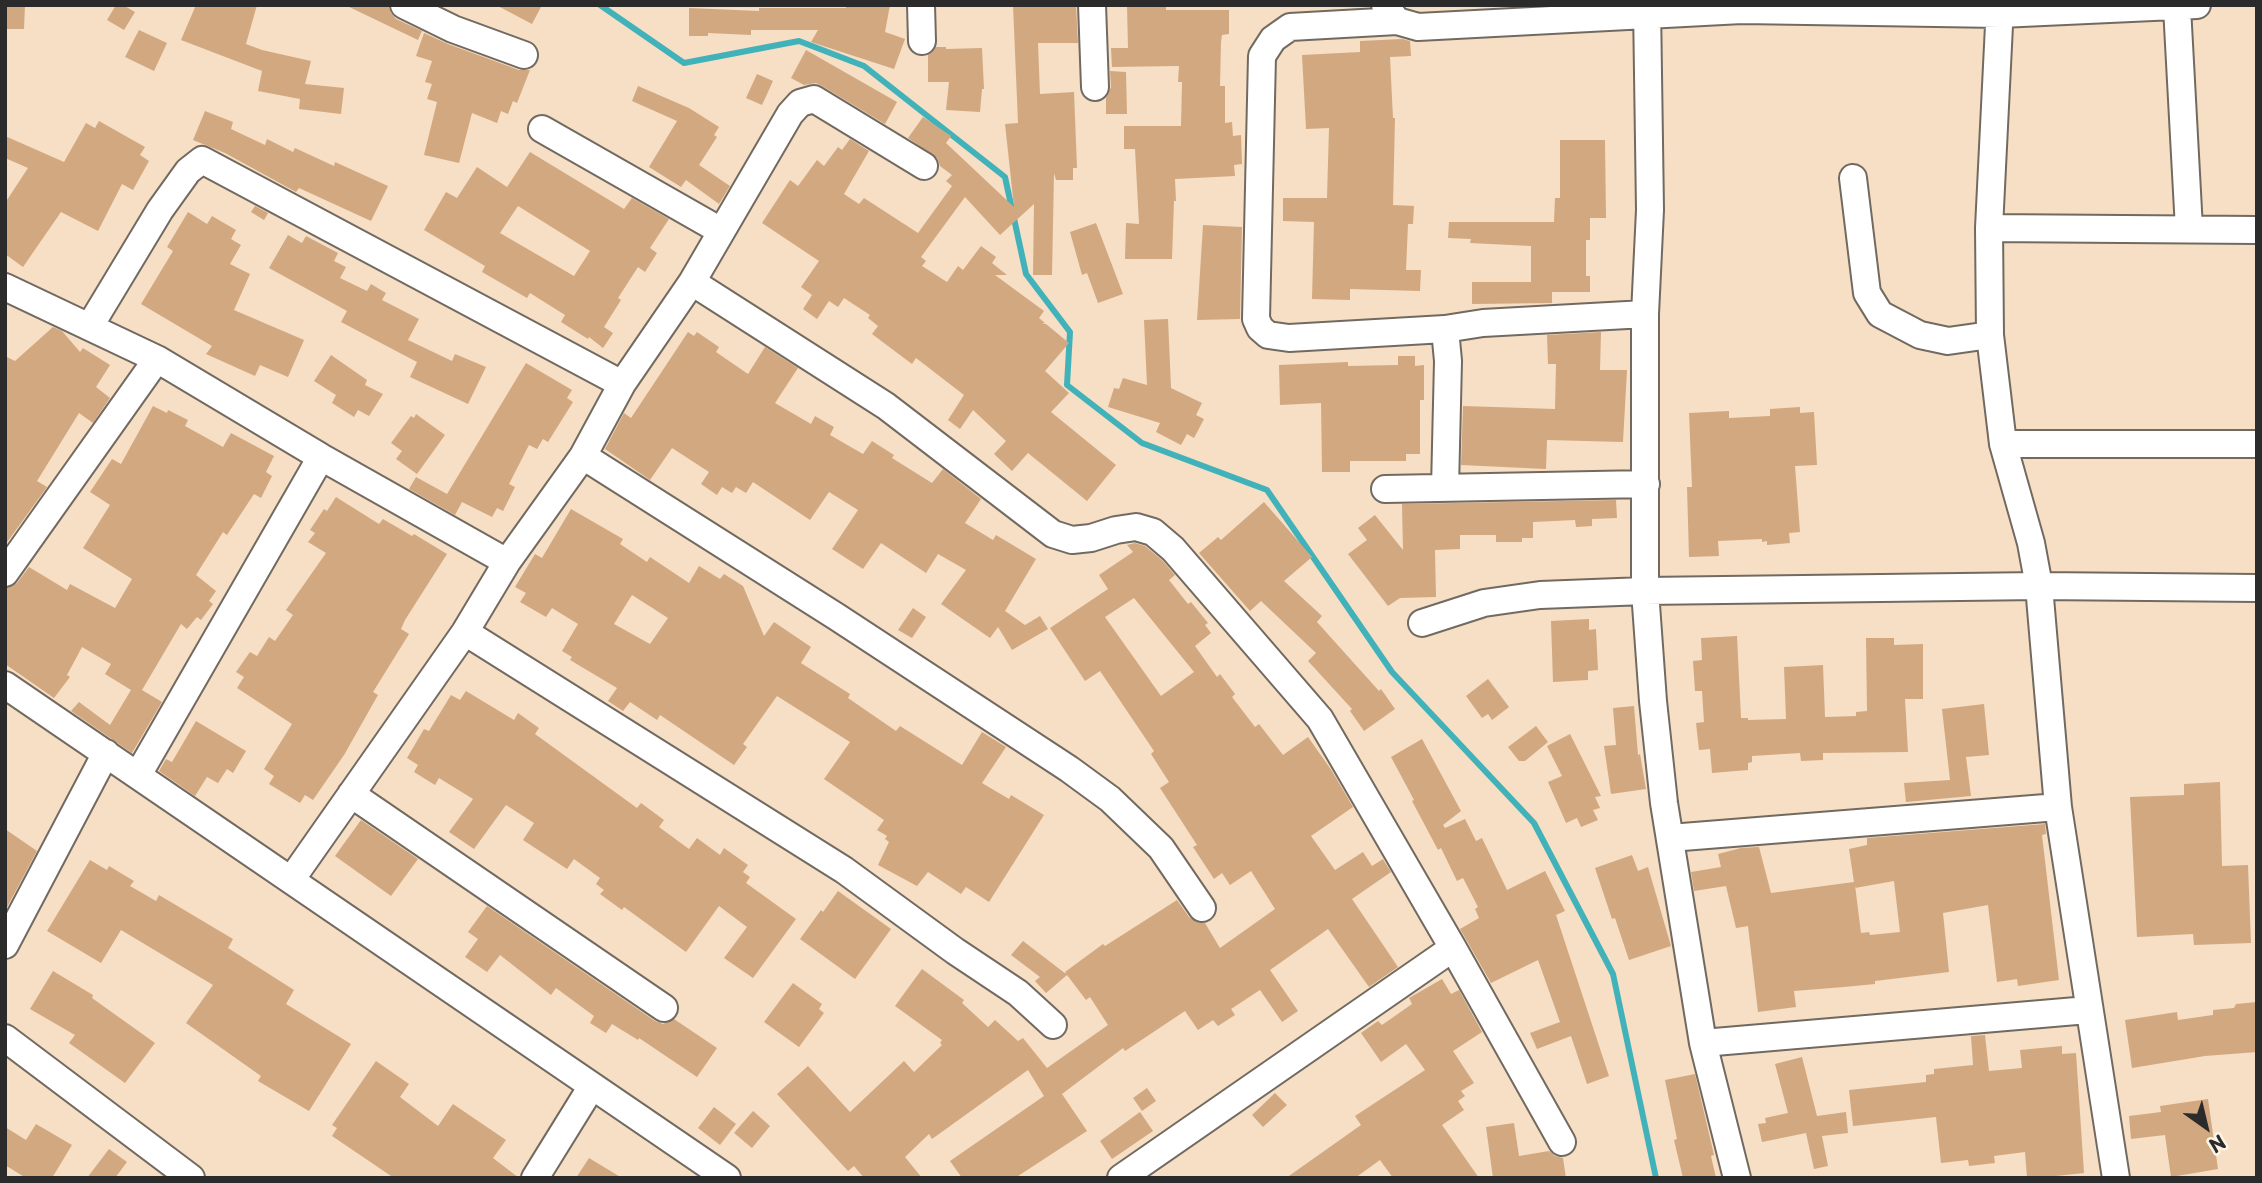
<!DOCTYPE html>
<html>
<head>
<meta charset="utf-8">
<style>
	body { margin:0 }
	#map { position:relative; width:2262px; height:1183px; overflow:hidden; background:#f6dfc4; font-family:"Playpen Sans",sans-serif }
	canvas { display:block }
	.frame { position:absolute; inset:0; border:7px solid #2b2b2b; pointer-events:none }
	.north { position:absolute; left:2171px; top:1092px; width:70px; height:70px; -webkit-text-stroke:5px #fcf5e5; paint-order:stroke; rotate:146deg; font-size:19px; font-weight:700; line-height:28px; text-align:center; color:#2b2b2b }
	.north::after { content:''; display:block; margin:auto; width:24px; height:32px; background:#2b2b2b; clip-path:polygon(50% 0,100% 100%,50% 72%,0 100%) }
</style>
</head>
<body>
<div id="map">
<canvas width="2262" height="1183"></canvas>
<div class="frame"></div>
<div class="north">N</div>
</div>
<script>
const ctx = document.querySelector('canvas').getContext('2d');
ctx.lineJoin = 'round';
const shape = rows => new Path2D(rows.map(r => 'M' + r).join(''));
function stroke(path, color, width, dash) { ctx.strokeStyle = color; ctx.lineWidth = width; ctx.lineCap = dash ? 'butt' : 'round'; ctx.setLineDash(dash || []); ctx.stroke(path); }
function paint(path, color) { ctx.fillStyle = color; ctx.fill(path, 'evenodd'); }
stroke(shape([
	[600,5,684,63,799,41,864,66,1005,177,1026,274,1070,332,1067,385,1142,443,1267,490,1392,672,1534,823,1613,974,1656,1178]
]), '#41b2ba', 6);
paint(shape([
	[5,5,25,5,24,29,5,29],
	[116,5,123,5,135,12,124,30,107,20],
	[196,5,257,5,246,44,262,50,311,61,305,84,344,88,341,114,299,109,300,99,258,91,262,71,181,40],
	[345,5,388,5,391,13,396,19,422,31,418,40],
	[496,5,542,5,532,24],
	[846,5,890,5,885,32,905,39,894,69,811,42,818,30,751,30,751,35,708,33,708,36,689,36,689,8,759,11,759,8,846,8],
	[1013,5,1076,5,1078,43,1038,43,1040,94,1074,92,1077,168,1073,168,1073,180,1056,180,1054,173,1052,275,1033,275,1034,204,1000,235,965,197,921,257,926,261,922,266,947,282,958,266,963,270,981,246,996,257,992,263,1007,275,995,275,1044,311,1039,318,1045,323,1042,324,1046,324,1069,343,1045,371,1069,393,1051,412,1116,465,1087,501,1028,453,1012,471,994,454,1006,441,973,410,960,429,948,420,964,395,916,358,912,364,872,334,878,326,868,318,870,315,844,298,838,307,829,301,817,319,803,309,812,295,801,287,819,261,762,223,790,180,798,186,817,160,824,166,838,147,842,150,850,139,869,151,844,194,859,204,864,198,918,233,952,186,946,181,952,175,940,166,937,158,908,138,923,117,951,136,946,143,1014,207,1005,124,1018,123],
	[1127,5,1166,5,1166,10,1229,10,1229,34,1222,35,1221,42,1220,86,1225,86,1225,123,1232,122,1233,136,1241,135,1242,164,1234,165,1235,176,1175,179,1176,201,1174,201,1172,259,1125,259,1126,223,1139,224,1135,149,1124,149,1124,126,1181,126,1182,82,1178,82,1179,66,1112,67,1111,48,1128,48],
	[139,30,167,43,154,71,125,57],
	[424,33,448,44,519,70,530,70,517,103,513,101,508,114,501,111,497,123,472,113,459,163,424,155,437,102,427,99,432,84,425,82,432,61,416,56],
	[1402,39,1410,41,1411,56,1390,57,1393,118,1395,118,1393,205,1414,206,1413,224,1408,224,1406,270,1421,270,1420,291,1350,289,1350,300,1312,299,1314,222,1283,221,1283,198,1327,198,1329,128,1306,129,1302,55,1360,52,1360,41],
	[936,47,946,47,946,49,982,48,984,89,982,89,980,112,946,110,949,82,928,82,928,55],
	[806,50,897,102,885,124,822,86,816,83,804,85,791,78],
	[1110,71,1126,72,1127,114,1106,114,1106,98,1111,87],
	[757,74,773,81,762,105,746,98],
	[638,86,689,108,719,127,714,135,717,137,699,165,730,186,719,204,686,180,681,187,649,167,677,121,632,101],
	[205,111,233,122,231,129,265,145,267,139,293,152,295,148,334,166,335,162,388,186,371,221,299,188,296,192,225,153,193,140],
	[99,121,145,147,140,155,149,161,133,190,122,184,98,231,61,212,23,267,5,254,5,203,28,168,5,158,5,136,64,162,86,123,95,128],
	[1560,140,1605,140,1606,218,1590,218,1590,240,1586,240,1586,276,1590,276,1590,292,1552,292,1552,303,1472,304,1472,282,1531,282,1531,246,1470,243,1471,239,1448,238,1449,222,1554,222,1555,198,1560,198],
	[530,152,624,209,632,198,669,219,650,248,657,253,645,272,638,267,618,298,621,300,604,327,613,333,603,348,589,337,588,339,561,322,565,315,530,293,527,298,482,272,485,266,424,230,446,192,457,198,477,167,507,187],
	[518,206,590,251,574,276,500,233],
	[255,206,268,213,264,220,251,212],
	[188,212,207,224,212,216,236,230,231,239,241,245,230,264,250,274,234,310,304,340,288,377,260,365,255,376,206,354,212,346,141,304,173,251,167,247],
	[1096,223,1123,294,1098,303,1087,273,1082,275,1070,232],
	[1203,225,1242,227,1240,319,1197,320],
	[288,235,302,243,306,236,338,253,334,261,346,267,340,278,367,291,371,284,386,293,382,300,419,319,408,340,452,361,455,354,486,367,468,404,410,377,417,362,341,322,347,311,269,268],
	[1168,319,1171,388,1202,403,1196,415,1204,419,1194,438,1187,434,1181,445,1156,432,1160,423,1108,407,1114,388,1119,389,1123,378,1147,385,1144,320],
	[53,327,62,331,80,352,83,348,110,365,96,387,110,398,93,423,79,413,37,481,47,487,5,545,5,356,15,361],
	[688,332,694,336,697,332,719,347,716,352,748,374,765,347,798,368,775,403,811,424,815,416,834,427,830,435,863,454,872,441,894,455,892,458,932,483,943,469,981,499,965,523,993,540,996,535,1036,559,1005,611,1025,625,1040,616,1048,629,1012,650,998,627,990,638,941,604,966,570,938,554,926,573,881,543,863,569,832,549,858,510,829,492,810,520,753,482,746,493,736,487,732,493,722,487,717,495,701,484,709,472,672,448,650,480,605,449,624,413,631,418],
	[1601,332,1600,370,1627,370,1623,442,1547,440,1546,469,1461,465,1463,406,1555,409,1556,364,1548,364,1547,335],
	[331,355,367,380,365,385,383,394,369,416,358,410,354,417,332,403,336,395,314,381],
	[1398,356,1415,356,1415,366,1424,365,1424,400,1420,400,1420,454,1406,454,1406,461,1350,461,1350,472,1322,472,1321,403,1280,405,1279,365,1348,362,1348,366,1398,365],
	[526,363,572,390,567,398,573,402,548,442,543,439,537,449,529,445,509,484,515,487,503,511,497,508,492,517,462,502,455,515,409,489,416,477,447,494],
	[153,406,167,413,168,410,188,420,185,426,223,447,231,433,274,456,266,472,272,476,261,498,254,494,227,535,223,532,196,575,216,591,209,601,213,604,201,620,197,617,187,629,181,624,142,690,162,702,132,753,71,711,79,702,110,725,131,690,105,674,111,664,82,647,67,675,70,677,54,698,5,664,5,588,17,583,29,567,67,590,70,584,115,608,132,579,83,548,110,505,90,492,112,459,121,464],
	[1800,407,1800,413,1814,412,1817,465,1795,466,1800,532,1789,533,1790,543,1767,545,1767,541,1762,542,1762,539,1718,541,1719,556,1689,557,1687,487,1692,487,1689,413,1729,411,1729,418,1770,416,1770,409],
	[416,414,445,435,417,474,396,459,402,451,391,443,411,416,414,418],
	[336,497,379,524,383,519,412,536,414,534,447,554,405,620,401,629,409,634,373,692,378,695,344,755,313,800,305,795,300,803,269,784,274,776,264,769,292,724,237,688,244,677,236,672,250,652,257,656,269,637,275,641,293,615,286,610,326,553,308,542,315,533,310,530,324,509,327,511],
	[1616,500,1617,518,1592,519,1592,526,1576,527,1575,520,1533,522,1533,538,1522,538,1522,542,1496,542,1496,535,1460,535,1460,549,1435,550,1436,597,1400,598,1388,606,1348,554,1367,540,1358,528,1375,515,1403,550,1402,504],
	[1264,502,1312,557,1284,581,1322,616,1317,622,1379,691,1381,689,1395,709,1364,731,1350,711,1352,709,1308,661,1316,653,1261,601,1250,611,1199,553,1218,537,1221,540],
	[571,509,623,539,620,544,647,562,650,557,689,583,699,566,720,579,724,574,743,586,764,636,774,622,811,647,801,663,850,694,848,698,896,731,900,726,962,765,982,732,1006,747,982,783,1009,799,1011,795,1044,815,989,902,966,887,961,894,928,872,917,886,878,865,889,842,885,839,887,836,877,830,884,820,824,779,850,742,777,696,743,744,747,747,734,765,660,715,657,720,630,702,623,711,608,701,617,688,570,660,572,657,562,651,578,624,552,608,546,617,520,602,526,593,515,587,535,554,542,558],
	[632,595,668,618,650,644,614,624],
	[1135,543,1145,546,1162,560,1175,575,1169,580,1188,604,1191,602,1208,623,1205,625,1211,633,1195,646,1217,677,1220,674,1235,694,1232,697,1255,727,1259,724,1283,755,1308,737,1332,771,1353,807,1311,836,1335,870,1363,852,1372,866,1383,859,1384,861,1391,872,1352,899,1398,967,1369,987,1328,929,1270,970,1298,1011,1282,1022,1260,990,1231,1009,1235,1015,1218,1026,1213,1020,1198,1030,1185,1011,1125,1051,1123,1048,1062,1094,1087,1131,1015,1178,962,1178,950,1161,1044,1096,1028,1070,932,1139,929,1134,905,1157,922,1178,864,1178,854,1166,848,1171,777,1094,808,1066,850,1112,904,1061,914,1072,942,1045,940,1043,942,1040,895,1006,922,969,964,1000,962,1003,988,1027,995,1020,1018,1041,1023,1038,1047,1068,1108,1025,1090,997,1086,1000,1067,975,1046,993,1035,981,1040,977,1011,955,1023,941,1066,974,1065,972,1103,944,1105,946,1177,900,1189,917,1196,922,1205,923,1220,948,1275,909,1251,871,1230,885,1222,873,1214,879,1193,847,1197,845,1160,788,1169,782,1151,754,1154,751,1100,671,1085,681,1050,628,1108,589,1099,575,1133,552,1127,545],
	[1134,598,1194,672,1161,696,1105,617],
	[913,608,926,617,912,638,898,630],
	[1589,619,1589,630,1596,629,1598,670,1588,671,1588,680,1553,682,1551,621],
	[1737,636,1741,718,1748,718,1748,720,1786,719,1784,667,1823,665,1825,717,1856,716,1856,712,1867,711,1866,638,1894,638,1894,645,1923,644,1923,699,1905,699,1908,752,1823,753,1823,760,1801,761,1800,753,1752,756,1752,762,1748,763,1748,770,1712,773,1710,749,1699,750,1696,723,1704,722,1702,691,1695,691,1693,661,1702,660,1701,638],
	[1488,679,1509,707,1492,720,1488,714,1482,718,1466,696],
	[466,691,514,720,518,713,539,728,535,734,637,808,641,803,664,820,659,827,689,849,697,838,720,855,724,848,748,865,743,872,750,877,746,883,796,919,753,978,724,958,747,927,719,906,686,952,624,907,622,910,600,894,604,890,596,884,600,878,574,859,567,869,523,840,534,823,506,805,474,849,449,832,473,799,439,778,435,785,414,772,418,765,407,758,424,729,429,731,451,695,460,700],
	[1984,704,1989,755,1966,757,1971,796,1906,802,1904,783,1950,780,1942,709],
	[1634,706,1638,755,1640,754,1646,789,1611,794,1604,746,1616,745,1613,708],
	[196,721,246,751,233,773,227,769,218,783,207,777,195,796,159,771,166,759,172,762],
	[1536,726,1548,742,1525,761,1519,761,1508,747],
	[1570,734,1601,796,1595,797,1600,808,1593,810,1598,820,1581,827,1577,818,1566,823,1548,782,1562,776,1547,746],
	[1422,739,1461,811,1443,825,1445,828,1465,819,1476,841,1482,838,1507,890,1545,871,1565,911,1556,915,1609,1076,1587,1084,1571,1036,1537,1049,1530,1033,1560,1022,1538,960,1491,983,1460,929,1479,918,1475,909,1478,907,1463,878,1457,881,1441,848,1438,850,1412,801,1414,800,1391,757],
	[2220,782,2222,866,2248,865,2251,943,2194,945,2193,934,2137,937,2130,797,2184,795,2184,784],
	[361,820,418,859,391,896,335,856],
	[2045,824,2046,834,2042,835,2059,980,2018,986,2017,979,1997,982,1988,905,1943,913,1949,972,1875,981,1875,984,1844,987,1794,991,1796,1007,1758,1012,1748,926,1736,928,1726,886,1694,891,1691,872,1721,867,1718,854,1741,848,1759,847,1771,893,1854,882,1849,849,1867,845,1867,838],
	[1894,881,1900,932,1870,935,1869,932,1861,933,1855,885,1855,888],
	[5,829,37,851,5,911],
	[1632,855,1638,871,1648,867,1671,946,1629,960,1615,918,1612,919,1595,868],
	[90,860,107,870,109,866,134,881,130,886,156,901,159,895,233,939,228,948,294,990,286,1004,351,1044,309,1111,258,1081,261,1076,186,1023,213,985,121,930,101,963,47,931],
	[838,891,891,929,855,979,800,939,821,910,823,912],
	[487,906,655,1021,663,1024,674,1019,717,1048,697,1077,639,1038,638,1040,612,1024,606,1033,590,1023,594,1016,556,988,551,995,500,955,487,972,465,957,478,939,468,932],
	[53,971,93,995,92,998,155,1043,125,1083,69,1043,75,1035,30,1009],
	[1442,979,1451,994,1459,990,1482,1032,1453,1051,1474,1083,1461,1091,1465,1096,1458,1101,1464,1110,1442,1125,1479,1178,1393,1178,1380,1160,1355,1178,1286,1178,1361,1125,1355,1116,1425,1070,1406,1044,1381,1062,1361,1033,1378,1021,1382,1025,1412,1004,1409,998],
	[793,983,822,1004,819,1009,824,1013,799,1047,764,1022],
	[2257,1002,2257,1052,2205,1056,2132,1068,2125,1020,2177,1012,2178,1020,2213,1015,2213,1010,2234,1008,2236,1004],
	[1985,1035,1989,1071,2022,1068,2020,1050,2062,1046,2062,1054,2076,1053,2084,1173,2056,1176,2057,1178,2027,1178,2025,1152,1994,1156,1995,1163,1969,1166,1968,1160,1941,1163,1936,1117,1853,1126,1849,1090,1926,1082,1926,1075,1934,1074,1934,1069,1973,1065,1971,1036],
	[1802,1057,1817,1116,1846,1112,1848,1133,1822,1136,1828,1166,1814,1169,1806,1133,1762,1142,1758,1124,1766,1123,1765,1118,1788,1113,1775,1064],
	[376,1061,409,1084,400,1097,438,1126,453,1104,506,1140,493,1158,519,1178,394,1178,332,1136,337,1128,332,1125],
	[1695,1074,1714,1155,1711,1156,1716,1178,1683,1178,1674,1140,1677,1139,1665,1080],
	[1147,1088,1156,1101,1142,1111,1133,1098],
	[1275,1093,1287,1105,1263,1127,1252,1115],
	[2208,1099,2218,1169,2171,1177,2165,1135,2131,1139,2129,1116,2161,1112,2160,1106],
	[714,1107,736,1124,720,1145,698,1128],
	[753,1111,770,1126,752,1148,734,1133],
	[1140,1112,1153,1131,1112,1159,1100,1141],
	[1514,1123,1519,1156,1549,1151,1555,1156,1563,1158,1566,1178,1493,1178,1486,1127],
	[36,1124,72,1145,52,1178,26,1178,5,1165,5,1127,26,1140],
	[109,1149,127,1162,115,1178,87,1178],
	[589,1158,622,1178,576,1178]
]), '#d2a880');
const minor = shape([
	[404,5,453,29,524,55],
	[921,5,922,41],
	[1092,5,1095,87],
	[1385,5,1397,21,1418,27,1742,10,2000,14,2197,5],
	[1647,5,1650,210,1645,314,1645,591,1653,701,1664,803,1703,1043,1737,1178],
	[2000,5,1989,228,1990,335,2003,444,2031,543,2039,586,2058,807,2116,1178],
	[2177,7,2189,229],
	[1397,21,1290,27,1273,39,1262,56,1256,319,1260,328,1268,335,1289,338,1445,329],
	[542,129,721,231],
	[1853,178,1867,293,1880,314,1920,335,1948,341,1990,335],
	[1989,228,2257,230],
	[692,282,886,406,1053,534,1072,540,1091,538,1116,530,1136,527,1153,532,1173,549,1320,719,1453,948,1562,1142],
	[5,287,157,359,321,457,507,562],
	[90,326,160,210,188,171,202,160,622,384],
	[2003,444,2257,444],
	[583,456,837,617,1069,769,1110,799,1161,848,1202,908],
	[1445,488,1448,361,1445,329,1483,323,1645,314],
	[1385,489,1646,484],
	[5,573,157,359],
	[1422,623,1484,603,1540,595,1645,591,2039,586,2257,588],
	[465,632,844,870,955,951,1018,993,1053,1025],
	[5,685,727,1178],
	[138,775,321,457],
	[351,794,664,1008],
	[1670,838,2058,807],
	[291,880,465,632,507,562,583,456,622,384,692,282,790,114,800,103,814,99,924,166],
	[5,945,106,753],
	[5,1038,191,1178],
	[1703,1043,2088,1010],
	[535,1178,592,1086],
	[1121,1178,1453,948]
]);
stroke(minor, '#726a61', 30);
stroke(minor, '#fff', 26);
</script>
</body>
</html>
